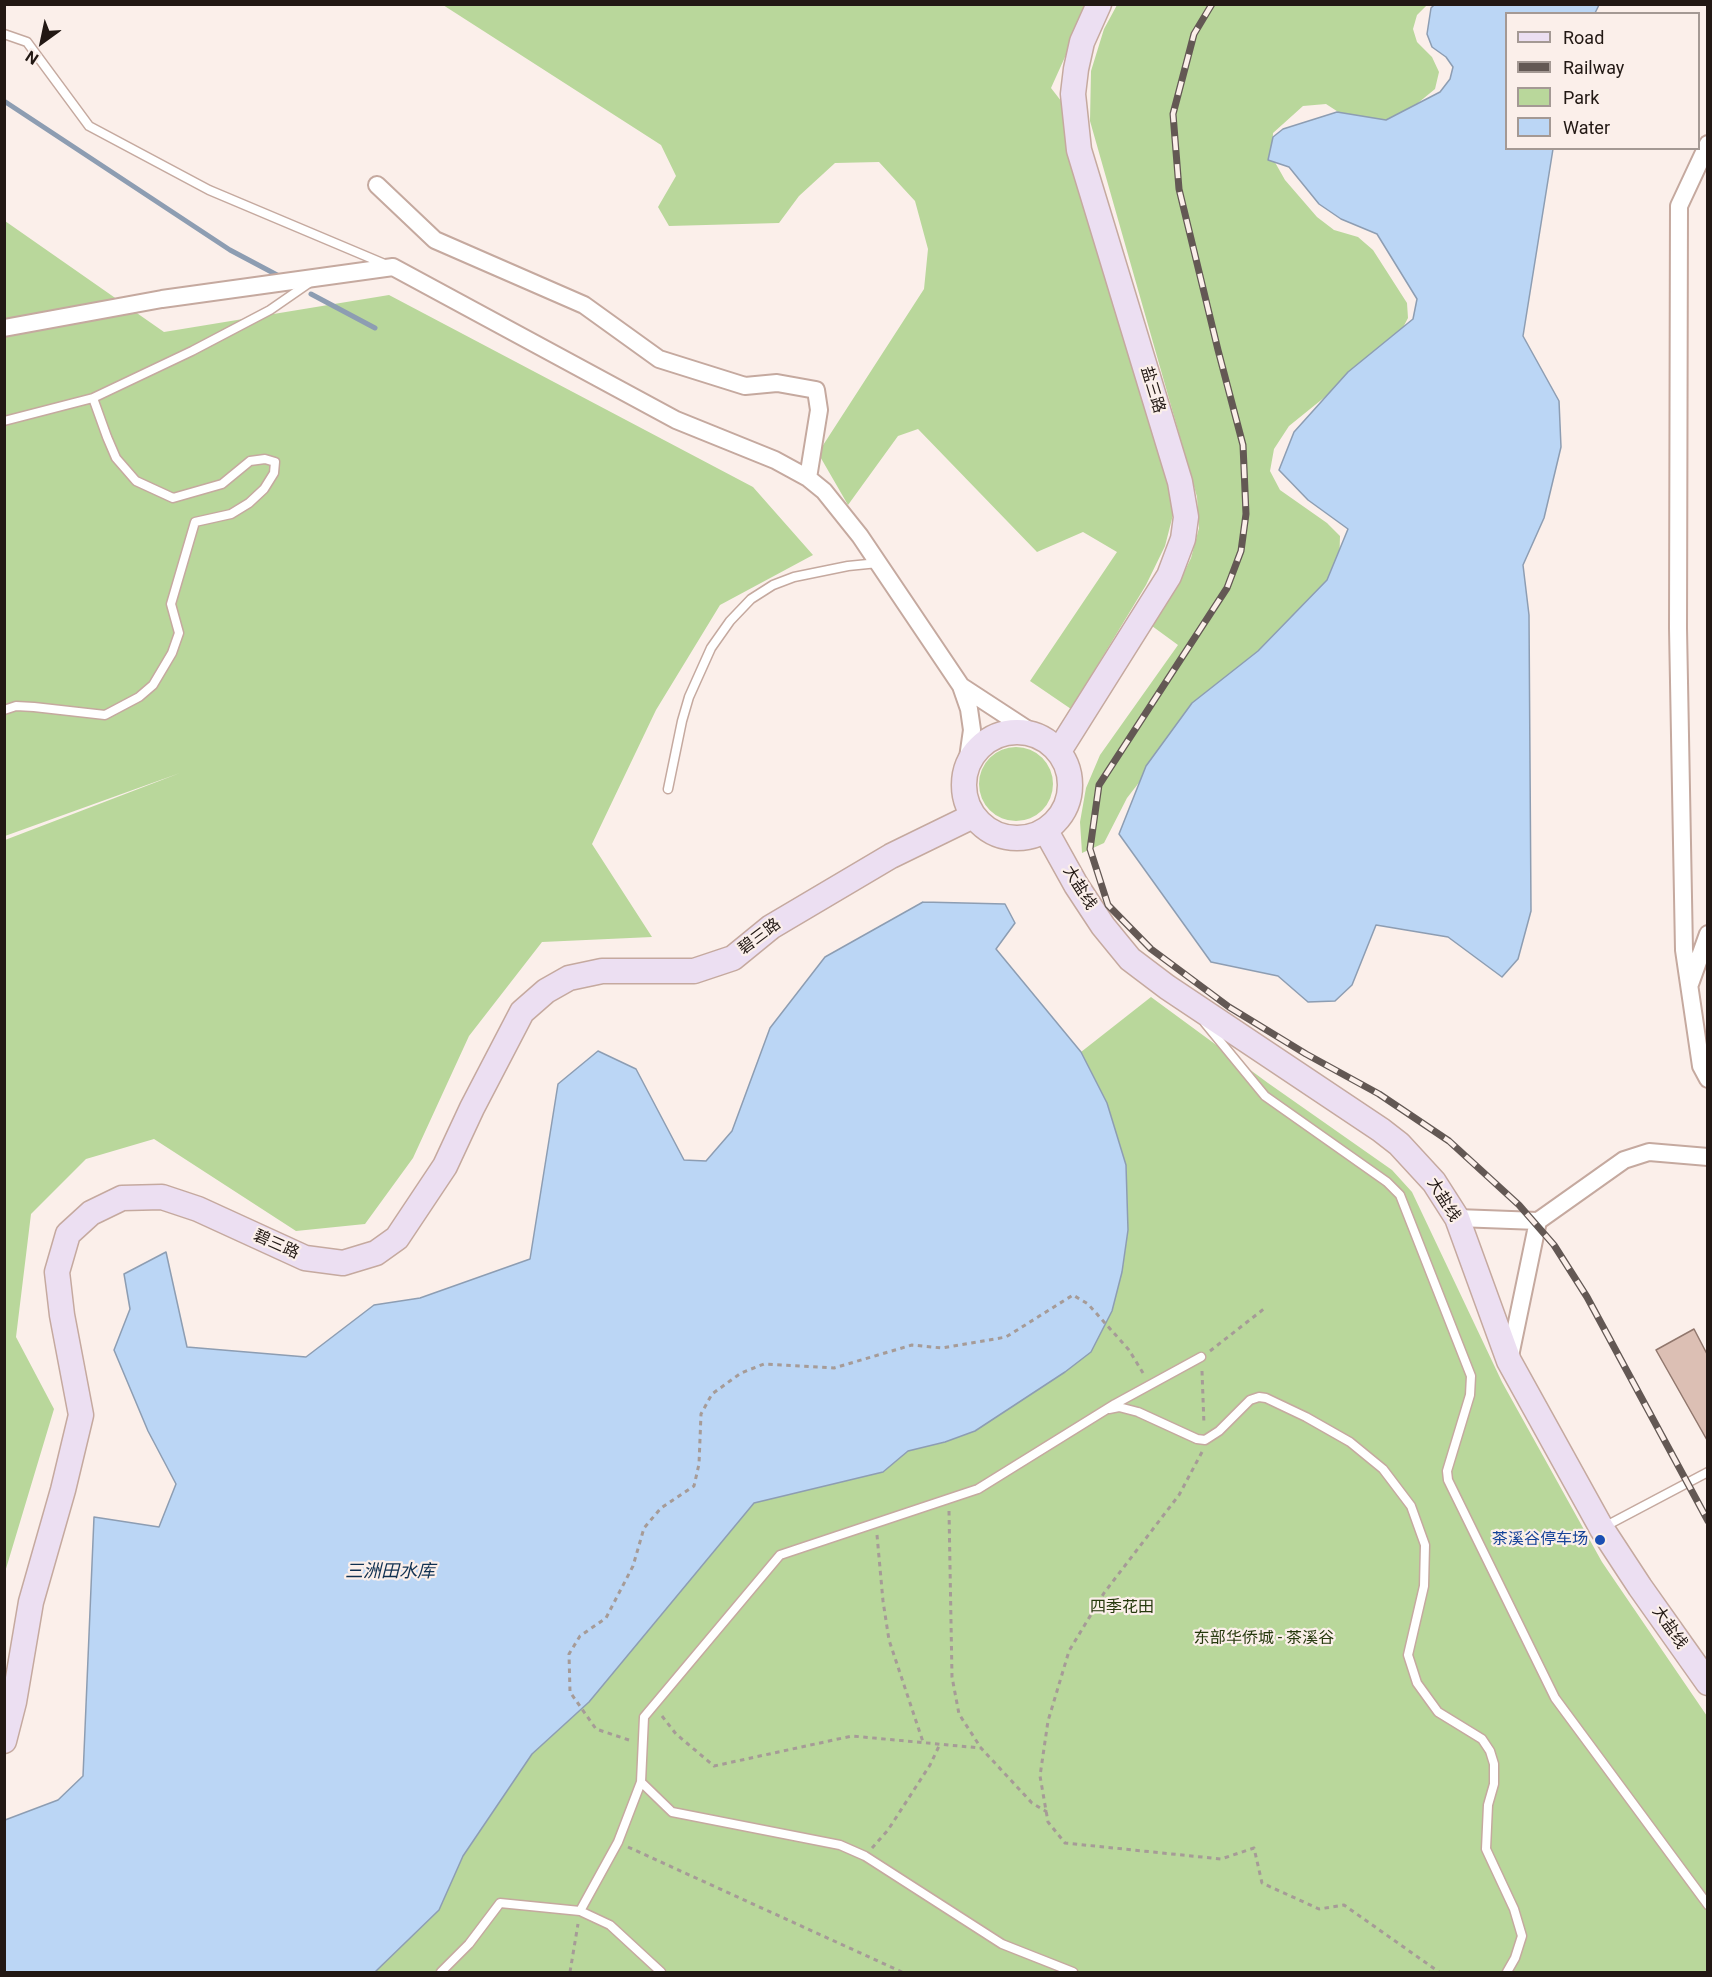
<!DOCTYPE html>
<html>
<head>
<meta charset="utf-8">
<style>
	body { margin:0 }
	#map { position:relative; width:1712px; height:1977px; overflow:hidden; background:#fbefea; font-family:Roboto,sans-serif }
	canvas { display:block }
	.frame { position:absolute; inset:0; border:6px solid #221814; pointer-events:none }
	.legend { position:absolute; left:1505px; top:12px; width:195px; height:138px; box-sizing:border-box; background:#fbefea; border:2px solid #a49994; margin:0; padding:8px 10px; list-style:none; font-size:18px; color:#221814 }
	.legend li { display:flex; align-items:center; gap:12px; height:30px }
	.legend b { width:30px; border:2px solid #a49994 }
	.north { position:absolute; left:12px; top:12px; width:60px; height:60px; -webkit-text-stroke:4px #fbefea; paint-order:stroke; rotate:213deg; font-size:16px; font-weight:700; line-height:24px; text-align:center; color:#221814 }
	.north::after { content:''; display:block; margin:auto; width:21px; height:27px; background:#221814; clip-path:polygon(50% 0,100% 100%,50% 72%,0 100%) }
</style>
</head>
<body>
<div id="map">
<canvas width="1712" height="1977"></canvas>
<div class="frame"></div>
<ul class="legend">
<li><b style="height:8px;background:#ecdff2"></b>Road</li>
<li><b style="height:8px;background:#635854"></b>Railway</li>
<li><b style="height:16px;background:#b9d79b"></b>Park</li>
<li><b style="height:16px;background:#bbd6f5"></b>Water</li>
</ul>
<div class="north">N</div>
</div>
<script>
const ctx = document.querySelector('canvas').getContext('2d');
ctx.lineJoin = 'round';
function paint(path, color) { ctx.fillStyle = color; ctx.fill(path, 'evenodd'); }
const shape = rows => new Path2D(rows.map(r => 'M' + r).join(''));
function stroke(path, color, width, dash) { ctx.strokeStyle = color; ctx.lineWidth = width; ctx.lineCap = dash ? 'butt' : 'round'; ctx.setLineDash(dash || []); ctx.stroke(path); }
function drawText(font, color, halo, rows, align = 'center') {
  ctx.font = font + ' Roboto,"Noto Sans SC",sans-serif'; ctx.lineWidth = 4.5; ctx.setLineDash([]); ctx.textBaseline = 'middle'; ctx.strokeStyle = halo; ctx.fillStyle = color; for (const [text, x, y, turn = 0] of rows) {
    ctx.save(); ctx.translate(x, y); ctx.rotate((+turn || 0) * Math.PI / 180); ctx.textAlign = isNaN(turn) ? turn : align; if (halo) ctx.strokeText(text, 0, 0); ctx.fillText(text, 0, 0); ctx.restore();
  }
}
paint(shape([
	[443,5,1086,5,1074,37,1051,88,1065,106,1159,428,1174,511,1165,546,1146,585,1071,709,1030,681,1117,552,1083,532,1037,552,918,429,898,436,848,505,818,453,924,289,928,249,915,201,879,162,835,163,799,196,779,223,669,226,658,207,676,176,661,145],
	[1117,5,1427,5,1417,15,1413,29,1417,42,1432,57,1439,72,1435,89,1407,112,1387,125,1346,117,1326,104,1303,106,1273,133,1272,157,1285,180,1317,217,1334,230,1358,237,1373,250,1407,303,1408,318,1399,335,1388,346,1289,426,1274,449,1270,471,1280,490,1327,523,1340,536,1339,568,1313,602,1186,722,1127,798,1104,843,1082,853,1080,822,1086,788,1100,755,1178,645,1152,626,1177,587,1191,558,1199,528,1197,497,1090,121,1091,71,1104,29],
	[5,221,164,332,389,295,753,487,813,555,720,605,656,710,592,844,652,937,542,942,469,1036,413,1158,365,1224,296,1231,154,1139,86,1159,31,1214,16,1337,54,1409,5,1572,5,840,180,773,5,836],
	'979 784a37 37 0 1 1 74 0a37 37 0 1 1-74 0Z',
	[1151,997,1268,1083,1392,1170,1412,1192,1502,1382,1602,1562,1707,1716,1707,1972,375,1972,439,1910,463,1856,532,1754,589,1702,754,1503,883,1472,908,1451,945,1442,975,1431,1112,1311,1122,1272,1128,1230,1126,1165,1107,1103,1081,1052]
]), '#b9d79b');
const water = shape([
	[1434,5,1599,5,1595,13,1506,14,1506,148,1553,149,1523,336,1559,401,1561,447,1544,518,1523,565,1529,615,1531,911,1518,959,1502,977,1448,937,1376,925,1352,985,1335,1001,1308,1002,1278,976,1211,962,1119,834,1146,766,1192,703,1258,651,1327,580,1348,529,1308,500,1279,470,1294,432,1348,372,1413,319,1417,299,1377,234,1341,219,1319,204,1289,167,1268,160,1273,137,1283,129,1337,112,1386,120,1440,92,1450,79,1453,67,1446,57,1432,47,1427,34,1431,8,1434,5],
	[923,902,1005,904,1015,923,996,949,1081,1052,1107,1103,1126,1165,1128,1230,1122,1272,1112,1311,1091,1352,1065,1372,975,1431,945,1442,908,1451,883,1472,754,1503,589,1702,532,1754,463,1856,439,1910,375,1972,5,1972,5,1820,58,1800,83,1776,94,1517,159,1527,176,1484,148,1431,114,1350,130,1309,124,1274,166,1252,187,1347,306,1357,374,1305,420,1298,530,1259,558,1084,598,1051,636,1069,684,1160,706,1161,732,1131,770,1028,825,957,923,902]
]);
paint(water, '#bbd6f5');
stroke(water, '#8d9db2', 1.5);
stroke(shape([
	[4,101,230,250,279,276],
	[311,294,375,328]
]), '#8d9db2', 5);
const building = shape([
	[1694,1329,1707,1354,1707,1440,1656,1350,1694,1329]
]);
paint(building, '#dcbfb4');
stroke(building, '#91776d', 1.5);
const lane = shape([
	[4,34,27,42,89,126,209,190,387,265],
	[4,421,93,398,192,351,270,310,309,283],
	[4,710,16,706,34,707,105,715,139,697,153,685,172,653,179,633,171,604,195,522,231,514,249,503,264,489,274,473,275,462,265,459,250,461,222,484,173,498,136,481,116,458,107,437,93,398],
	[668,789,682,721,689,697,711,648,730,621,751,599,773,585,794,577,848,566,878,563],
	[1205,1023,1265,1096,1387,1182,1400,1195,1471,1376,1470,1395,1447,1471,1448,1480,1555,1698,1708,1905],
	[1109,1409,1119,1407,1138,1412,1197,1439,1205,1440,1219,1431,1250,1400,1259,1397,1266,1398,1306,1417,1350,1442,1383,1469,1411,1506,1425,1545,1424,1586,1408,1655,1417,1683,1438,1712,1482,1739,1490,1751,1494,1764,1494,1784,1488,1805,1486,1849,1514,1909,1522,1936,1515,1958,1507,1972],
	[1602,1528,1708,1472],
	[580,1911,618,1842,641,1782],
	[441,1972,469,1944,500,1903,580,1911,610,1925,661,1972],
	[1073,1972,1002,1944,865,1856,840,1845,672,1812,641,1782,644,1717,780,1555,978,1489,1115,1404,1201,1357]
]);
const street = shape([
	[1708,144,1679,206,1678,628,1684,950,1701,1066,1708,1079],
	[377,185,435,240,584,305,659,359,745,386,777,383,816,390,819,410,808,478],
	[4,328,162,299,393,267,676,420,775,460,808,478,824,491,860,536,961,686,969,709,972,730,967,765],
	[961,686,1036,735],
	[1690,984,1708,934],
	[1457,1218,1538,1221,1624,1160,1649,1152,1708,1157],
	[1509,1361,1538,1221]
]);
const secondary = shape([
	'964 785a53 53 0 1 1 106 0a53 53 0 1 1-106 0Z',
	[1059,751,1169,576,1183,539,1186,517,1180,482,1079,150,1073,94,1076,69,1082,42,1099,4],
	[1046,831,1076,885,1103,926,1130,959,1167,987,1381,1130,1399,1144,1434,1182,1457,1218,1509,1361,1602,1529,1640,1587,1708,1683],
	[4,1741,14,1702,31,1602,63,1490,81,1415,62,1315,57,1272,68,1234,91,1213,122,1198,162,1197,198,1209,305,1258,343,1263,376,1253,397,1238,445,1166,472,1108,522,1012,546,991,569,978,602,971,694,971,733,958,771,927,891,856,973,816]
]);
stroke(lane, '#c5a99f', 11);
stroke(street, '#c5a99f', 20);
stroke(secondary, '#c5a99f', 27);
stroke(shape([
	[1210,1351,1265,1308],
	[1202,1371,1204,1425],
	[1202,1452,1179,1495,1104,1593,1069,1651,1048,1721,1040,1776,1048,1822,1065,1843,1221,1859,1254,1848,1262,1883,1319,1909,1344,1905,1439,1972],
	[949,1511,952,1677,959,1714,981,1748],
	[877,1535,883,1601,889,1640,923,1742],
	[662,1716,676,1734,714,1766,852,1736,981,1748,1032,1803,1047,1812],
	[629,1740,596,1729,570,1692,569,1654,580,1636,606,1618,633,1566,644,1528,661,1508,694,1486,699,1464,701,1414,712,1394,741,1373,764,1364,834,1368,912,1345,942,1348,1006,1337,1073,1295,1088,1304,1129,1350,1143,1373],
	[628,1847,902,1972],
	[872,1848,888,1830,930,1765,940,1744],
	[570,1972,578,1924]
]), '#a69b97', 3, [4.5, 4.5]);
stroke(lane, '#fff', 8);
stroke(street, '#fff', 16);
stroke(secondary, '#ecdff2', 24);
const rail = shape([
	[1212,4,1194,34,1173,114,1179,189,1218,350,1243,445,1246,514,1241,551,1227,588,1099,785,1090,849,1108,905,1151,949,1229,1007,1306,1054,1379,1094,1449,1141,1519,1205,1554,1245,1587,1297,1708,1521]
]);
stroke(rail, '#635854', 7);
stroke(rail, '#fbefea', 4.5, [14]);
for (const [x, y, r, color] of [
	[1600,1540,6,"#1a4fb4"]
]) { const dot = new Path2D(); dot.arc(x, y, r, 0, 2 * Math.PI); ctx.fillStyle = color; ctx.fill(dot); stroke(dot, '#fbefea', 2); }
drawText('16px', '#221814', '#fbefea', [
	["盐三路",1152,390,73],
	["大盐线",1079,888,58],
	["碧三路",760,937,-37],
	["大盐线",1443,1200,58],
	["碧三路",276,1245,24],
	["大盐线",1669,1628,55]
]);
drawText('16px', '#164399', '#fbefea', [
	["茶溪谷停车场",1588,1540]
], 'right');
drawText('16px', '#26390d', '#fbefea', [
	["四季花田",1122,1608],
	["东部华侨城 - 茶溪谷",1264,1639]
]);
drawText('italic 18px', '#0f3051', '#fbefea', [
	["三洲田水库",390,1572]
]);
</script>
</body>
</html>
